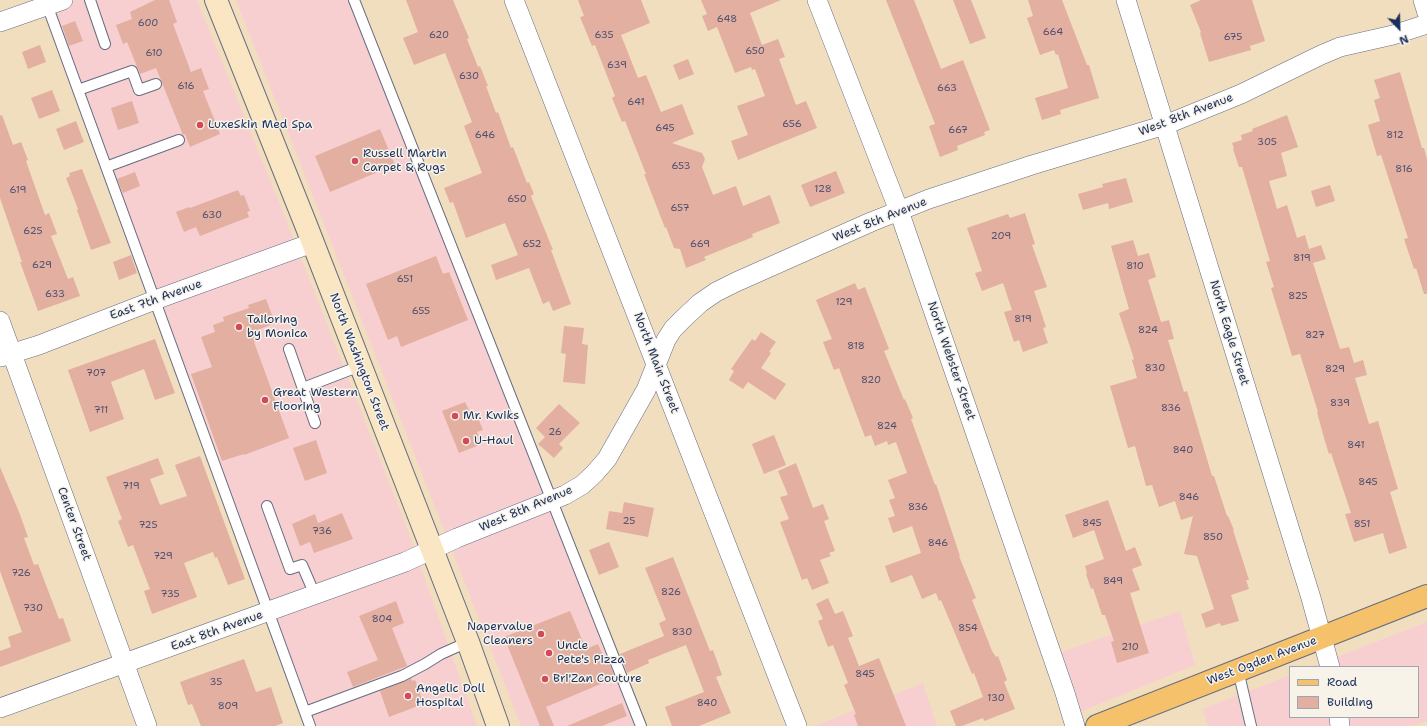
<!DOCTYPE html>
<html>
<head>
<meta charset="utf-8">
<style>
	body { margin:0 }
	#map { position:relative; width:1427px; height:726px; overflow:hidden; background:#f1debf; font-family:"Shantell Sans",sans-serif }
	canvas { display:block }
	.legend { position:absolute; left:1289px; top:666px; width:130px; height:52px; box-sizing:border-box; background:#f7f3e8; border:1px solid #9fa5b1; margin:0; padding:5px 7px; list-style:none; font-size:12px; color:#1b2f5e }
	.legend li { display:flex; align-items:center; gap:8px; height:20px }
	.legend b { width:20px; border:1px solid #9fa5b1 }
	.north { position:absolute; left:1379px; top:8px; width:40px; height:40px; -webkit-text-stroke:3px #f7f3e8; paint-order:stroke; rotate:157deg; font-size:11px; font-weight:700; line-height:16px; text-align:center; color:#1b2f5e }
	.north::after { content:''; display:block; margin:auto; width:14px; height:18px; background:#1b2f5e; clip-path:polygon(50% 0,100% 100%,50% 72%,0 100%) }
</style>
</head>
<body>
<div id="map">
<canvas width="1427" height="726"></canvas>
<ul class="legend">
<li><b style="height:5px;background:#f5c16b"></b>Road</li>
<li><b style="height:11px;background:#e2afa1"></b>Building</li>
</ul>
<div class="north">N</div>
</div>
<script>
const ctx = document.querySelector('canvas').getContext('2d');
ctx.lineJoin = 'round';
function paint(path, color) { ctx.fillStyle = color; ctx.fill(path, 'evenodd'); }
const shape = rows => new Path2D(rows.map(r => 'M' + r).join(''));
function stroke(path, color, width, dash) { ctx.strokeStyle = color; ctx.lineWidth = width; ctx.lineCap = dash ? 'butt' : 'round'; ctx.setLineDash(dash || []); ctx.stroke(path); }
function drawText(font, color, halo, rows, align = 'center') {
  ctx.font = font + ' "Shantell Sans",sans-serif'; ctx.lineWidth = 3; ctx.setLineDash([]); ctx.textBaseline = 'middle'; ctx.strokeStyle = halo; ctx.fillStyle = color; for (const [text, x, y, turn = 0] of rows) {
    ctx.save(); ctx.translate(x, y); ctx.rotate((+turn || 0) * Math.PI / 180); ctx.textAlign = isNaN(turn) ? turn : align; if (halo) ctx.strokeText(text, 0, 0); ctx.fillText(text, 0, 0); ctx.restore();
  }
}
paint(shape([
	[44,0,197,0,283,212,408,531,477,726,309,726],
	[236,0,355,0,641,726,521,726],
	[1180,611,1195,665,1070,716,1049,656],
	[1427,622,1427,721,1411,726,1208,726,1203,709,1290,675,1290,717,1418,717,1418,667,1311,667],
	[923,683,937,726,814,726]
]), '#f7cfd1');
paint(shape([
	[155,0,169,0,177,22,173,24,191,72,201,68,209,89,203,91,220,134,190,147,185,134,183,135,156,68,140,74,127,42,123,44,116,25,132,19,130,12],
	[406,0,453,0,469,38,467,39,478,67,480,66,488,86,486,86,496,113,498,112,511,148,513,147,527,183,529,182,534,194,531,196,553,250,551,250,571,304,553,311,549,301,543,304,529,268,496,280,491,265,518,255,505,223,466,238,453,202,450,203,444,188,482,173,464,126,472,122,445,53,414,65,403,38,418,32],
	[578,0,641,0,650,23,621,35,638,78,646,75,661,112,682,104,694,134,672,143,702,153,705,159,702,167,713,195,736,186,743,206,770,195,780,223,752,234,753,237,704,257,706,260,686,268,680,249,674,248,666,227,665,228,644,174,646,174,625,121,622,122,612,98,615,96,595,45,592,46,580,17,584,16],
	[701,0,781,0,750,13,762,45,778,39,785,57,779,59,796,105,806,101,817,128,738,160,731,141,748,135,737,106,765,96,755,69,752,70,751,67,735,73,717,27,708,31,702,16,707,14],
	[886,0,914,0,941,69,963,60,990,130,984,132,985,135,957,146,958,150,940,157,929,126,935,124],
	[953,0,971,0,986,38,970,44],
	[1028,0,1062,0,1087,65,1089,65,1099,98,1060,110,1061,114,1042,120,1035,98,1068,88,1058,54,1056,55,1054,50,1040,55,1027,18,1033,16],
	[1201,0,1252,0,1265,41,1250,46,1251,50,1209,62,1200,33,1201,32,1190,5],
	[75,21,83,41,69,46,62,26],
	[40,45,46,62,28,69,22,52],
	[688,59,694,74,679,80,673,65],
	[1400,72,1422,148,1424,148,1427,159,1427,294,1424,294,1416,268,1414,269,1404,239,1408,238,1381,155,1377,156,1368,125,1380,121,1374,100,1380,98,1374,80],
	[52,90,60,111,39,119,31,98],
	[132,101,139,123,118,130,111,108],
	[2,115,13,145,21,142,28,160,26,161,45,215,49,213,57,234,51,236,68,279,73,277,80,296,38,311,20,262,22,262,0,198,0,116],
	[1287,115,1298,147,1281,153,1287,176,1269,181,1277,209,1287,205,1297,238,1305,235,1309,249,1321,245,1326,259,1313,263,1340,349,1349,347,1354,363,1363,360,1367,375,1355,378,1369,424,1378,421,1387,452,1398,489,1390,492,1407,548,1389,554,1383,533,1354,542,1345,514,1351,513,1331,453,1329,454,1324,438,1317,412,1318,412,1300,354,1292,356,1271,288,1274,287,1266,262,1270,261,1242,167,1239,167,1233,149,1234,148,1232,143,1242,140,1241,135,1253,131,1252,129],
	[76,121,84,142,64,150,56,129],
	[380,129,395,165,330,192,315,156],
	[82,169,111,243,91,250,77,210,78,209,66,178,70,176,69,173],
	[836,171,845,193,810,207,801,185],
	[135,172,140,186,123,193,117,179],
	[1126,178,1133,202,1109,209,1108,203,1083,210,1078,194,1103,187,1102,184],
	[1330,185,1335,201,1316,207,1311,191],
	[238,190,241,196,244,195,250,211,247,212,249,217,200,236,196,227,184,232,176,212,189,207,190,208],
	[1025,213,1035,244,1032,245,1047,287,1034,291,1046,327,1043,328,1048,343,1023,352,1019,340,1014,342,1004,312,1012,310,1003,283,982,291,975,273,982,271,967,228,1008,214,1010,218],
	[1133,240,1138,256,1149,253,1156,277,1148,280,1161,322,1169,320,1174,339,1168,340,1184,392,1187,391,1212,476,1214,476,1227,516,1228,516,1234,530,1233,530,1249,580,1246,580,1249,589,1231,595,1239,621,1221,626,1220,623,1206,628,1201,614,1214,609,1197,556,1184,554,1193,516,1181,520,1175,501,1159,507,1152,485,1146,486,1135,446,1128,448,1110,386,1137,378,1132,360,1134,359,1119,313,1129,309,1111,246],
	[131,255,137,273,119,280,113,262],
	[436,256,443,274,449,272,468,320,401,347,397,336,388,340,366,284],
	[855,283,858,290,865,287,872,305,889,349,884,351,904,400,905,399,913,418,911,419,935,485,936,484,960,556,959,556,976,598,972,600,992,651,996,657,998,656,1007,680,1004,682,1015,709,984,721,983,718,962,726,956,726,950,711,983,697,974,673,972,674,941,600,939,601,936,593,922,599,912,575,891,583,885,566,921,553,912,526,893,533,888,518,895,516,889,500,895,498,888,480,907,473,896,442,888,445,887,441,875,446,871,435,865,437,839,368,834,370,823,342,832,339,816,300],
	[266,299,275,323,258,330,261,339,254,342,289,438,244,455,244,454,222,461,191,374,212,367,201,337,215,332,213,325,224,321,223,317,249,308,248,305],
	[564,326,584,328,582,344,588,345,585,384,563,382,566,354,561,353],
	[761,332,776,342,769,352,771,353,761,368,786,384,775,400,748,382,743,389,729,380,734,371,731,369,752,339,755,341],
	[155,339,175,393,155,400,144,369,111,382,124,419,90,432,68,370],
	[465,402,470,412,475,411,483,430,477,432,482,444,459,453,442,411],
	[559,404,580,423,559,444,563,448,554,458,538,444,545,437,536,428],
	[774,435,786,465,764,474,752,444],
	[316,440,327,473,305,481,293,448],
	[200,456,245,579,228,585,217,557,215,558,213,552,184,563,197,597,152,614,144,591,150,589,133,545,128,547,118,521,122,519,106,477,158,458,164,474,150,479,160,505,187,496,175,465],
	[796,463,813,508,823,504,829,519,824,521,835,551,829,553,831,556,820,560,829,583,812,590,807,578,802,580,780,522,789,519,780,497,788,495,778,471],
	[0,467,19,512,28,537,24,538,34,565,38,564,59,619,63,618,71,641,0,667,0,651,11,647,8,637,22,632,0,571],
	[1108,500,1126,551,1135,547,1142,565,1132,569,1140,590,1130,593,1149,653,1117,663,1111,642,1114,641,1105,615,1102,615,1093,588,1091,589,1086,574,1087,573,1085,566,1104,559,1094,530,1073,538,1065,515],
	[624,502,654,508,648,537,606,529,609,511,622,513],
	[342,513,353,539,314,553,310,542,300,546,292,524,315,514,318,523],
	[609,542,619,567,599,575,589,550],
	[673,557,710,651,713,650,722,675,716,677,731,713,699,726,672,726,665,707,704,692,686,645,648,660,649,663,627,673,620,654,664,636,659,623,666,620,645,568],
	[828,598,835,614,843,611,853,636,848,638,859,666,879,658,906,726,858,726,854,715,856,714,844,685,848,683,833,645,828,647,818,621,823,619,816,604],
	[396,601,404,623,392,628,407,666,353,687,347,672,378,660,359,616],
	[570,611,586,649,598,644,605,660,608,659,615,678,546,707,554,726,540,726,504,637],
	[244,659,256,692,271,687,283,723,275,726,201,726,192,704,188,705,180,682],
	[411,678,412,681,415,680,423,702,417,704,418,706,389,717,380,691],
	[622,703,627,716,602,726,567,726]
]), '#e2afa1');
const lane = shape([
	[90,0,105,44],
	[354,0,641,726],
	[46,2,310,726],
	[78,90,132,71,139,90,156,84],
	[106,167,179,140],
	[289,349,315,423],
	[303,388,360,366],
	[267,506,290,569,302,565,315,595],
	[1238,670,1251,726],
	[305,712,402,676,425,664,441,654,468,642]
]);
const street = shape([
	[514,0,797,726],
	[817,0,899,211,1065,693,1075,726],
	[1126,0,1311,598,1330,667],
	[1423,0,1427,13],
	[0,22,63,0],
	[0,321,147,726],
	[1,357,39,345,155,300,312,243],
	[0,708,405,562,457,538,565,495,582,485,594,474,607,459,646,390,666,340,673,329,684,318,700,303,716,292,736,282,871,222,929,199,1032,165,1165,125,1241,94,1321,55,1340,47,1393,35,1427,24],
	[1339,717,1340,726]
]);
const secondary = shape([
	[216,0,306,225,468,642,498,726]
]);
const primary = shape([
	[1097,726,1427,596]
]);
stroke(lane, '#666c80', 12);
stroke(street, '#666c80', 20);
stroke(secondary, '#666c80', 24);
stroke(primary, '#666c80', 24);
stroke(lane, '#fff', 10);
stroke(street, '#fff', 19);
stroke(secondary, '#fbe6c4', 22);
stroke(primary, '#f5c16b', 22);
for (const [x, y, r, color] of [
	[200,125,4,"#d1495b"],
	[355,161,4,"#d1495b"],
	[239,327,4,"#d1495b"],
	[265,400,4,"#d1495b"],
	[455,416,4,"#d1495b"],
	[466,441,4,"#d1495b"],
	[541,634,4,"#d1495b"],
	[549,653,4,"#d1495b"],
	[545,679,4,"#d1495b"],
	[408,696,4,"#d1495b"]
]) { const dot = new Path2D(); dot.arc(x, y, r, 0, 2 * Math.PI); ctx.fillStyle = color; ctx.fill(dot); stroke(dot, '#f7f3e8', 1.5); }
drawText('10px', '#4d4f6f', null, [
	["648",727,19],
	["600",148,23],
	["664",1053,32],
	["620",439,35],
	["635",604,35],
	["675",1233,37],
	["650",755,51],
	["610",154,53],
	["639",617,65],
	["630",469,76],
	["616",186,86],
	["663",947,88],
	["641",636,102],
	["656",792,124],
	["645",665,128],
	["667",958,130],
	["646",485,135],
	["812",1395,135],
	["305",1267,142],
	["653",681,166],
	["816",1404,169],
	["128",823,189],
	["619",18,190],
	["650",517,199],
	["657",680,208],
	["630",212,215],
	["625",33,231],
	["209",1001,236],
	["652",532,244],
	["669",700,244],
	["819",1302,258],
	["629",42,265],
	["810",1135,266],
	["651",405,279],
	["633",55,294],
	["825",1298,296],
	["129",844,302],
	["655",421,311],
	["819",1023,319],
	["824",1148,330],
	["827",1315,335],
	["818",856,346],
	["830",1155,368],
	["829",1335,369],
	["707",96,373],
	["820",871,380],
	["839",1340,403],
	["836",1171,408],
	["711",101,410],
	["824",887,426],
	["26",555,432],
	["841",1356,445],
	["840",1183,450],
	["845",1368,482],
	["719",131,486],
	["846",1189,497],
	["836",918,507],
	["25",629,521],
	["845",1092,523],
	["851",1362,524],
	["725",148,525],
	["736",322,531],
	["850",1213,537],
	["846",938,543],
	["729",163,556],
	["726",21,573],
	["849",1113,581],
	["826",671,592],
	["735",170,594],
	["730",33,608],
	["804",382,619],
	["854",968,628],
	["830",682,632],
	["210",1130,647],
	["845",865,674],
	["35",216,682],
	["130",996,698],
	["840",707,703],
	["809",228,706]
]);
drawText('12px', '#1b2f5e', '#f7f3e8', [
	["West 8th Avenue",1186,115,-21],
	["West 8th Avenue",880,220,-22],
	["East 7th Avenue",156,300,-20],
	["North Eagle Street",1229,333,73],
	["North Webster Street",951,361,71],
	["North Washington Street",359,362,69],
	["North Main Street",656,363,69],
	["West 8th Avenue",526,509,-23],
	["Center Street",74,524,70],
	["East 8th Avenue",217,631,-20],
	["West Ogden Avenue",1262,661,-21]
]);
drawText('12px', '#1b2f5e', '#f7f3e8', [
	["LuxeSkin Med Spa",208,125],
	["Russell Martin",363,154],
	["Carpet & Rugs",363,168],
	["Tailoring",247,320],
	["by Monica",247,334],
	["Great Western",273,393],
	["Flooring",273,407],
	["Mr. Kwiks",463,416],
	["U-Haul",474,441],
	["Napervalue",533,627,"right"],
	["Cleaners",533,641,"right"],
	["Uncle",557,646],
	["Pete's Pizza",557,660],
	["Bri'Zan Couture",553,679],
	["Angelic Doll",416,689],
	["Hospital",416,703]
], 'left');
</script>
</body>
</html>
